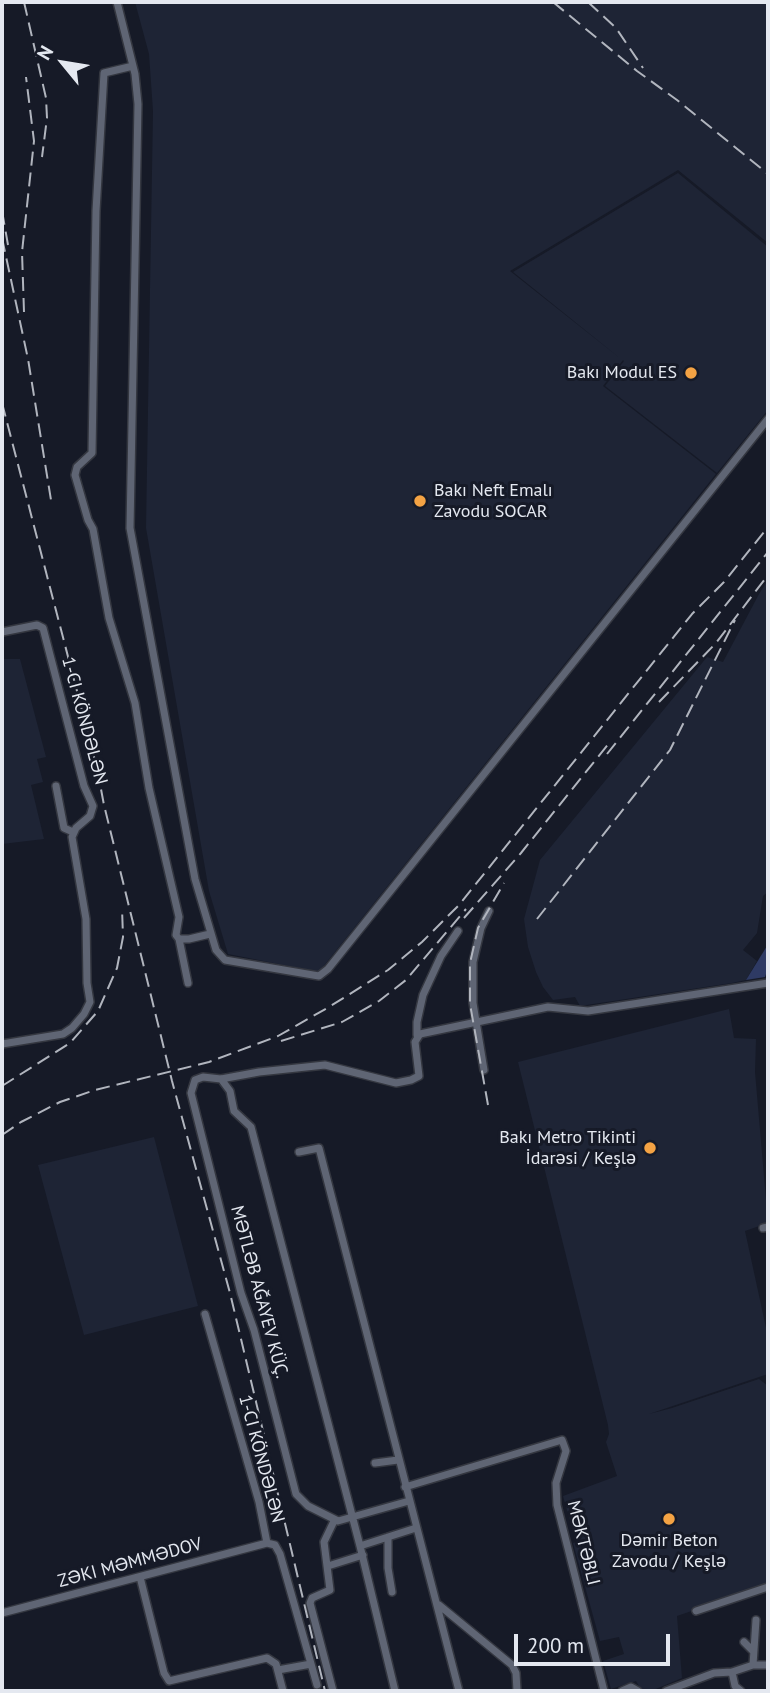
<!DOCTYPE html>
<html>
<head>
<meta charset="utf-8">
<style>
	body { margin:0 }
	#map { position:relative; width:770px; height:1693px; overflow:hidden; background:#161a27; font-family:"PT Sans",sans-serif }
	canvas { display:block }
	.frame { position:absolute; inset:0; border:4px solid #e4e8f0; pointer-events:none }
	.north { position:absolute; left:28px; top:28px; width:70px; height:70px; -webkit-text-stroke:5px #161a27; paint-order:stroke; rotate:300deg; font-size:19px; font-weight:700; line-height:28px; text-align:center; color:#e4e8f0 }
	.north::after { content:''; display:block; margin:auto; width:24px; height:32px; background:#e4e8f0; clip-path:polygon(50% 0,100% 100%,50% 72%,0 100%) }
	.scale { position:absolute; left:514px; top:1634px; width:156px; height:32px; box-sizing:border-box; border:4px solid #e4e8f0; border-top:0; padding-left:9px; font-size:21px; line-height:24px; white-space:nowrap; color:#e4e8f0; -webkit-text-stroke:5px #161a27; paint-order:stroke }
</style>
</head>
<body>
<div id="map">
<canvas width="770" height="1693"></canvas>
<div class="frame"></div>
<div class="north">N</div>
<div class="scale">200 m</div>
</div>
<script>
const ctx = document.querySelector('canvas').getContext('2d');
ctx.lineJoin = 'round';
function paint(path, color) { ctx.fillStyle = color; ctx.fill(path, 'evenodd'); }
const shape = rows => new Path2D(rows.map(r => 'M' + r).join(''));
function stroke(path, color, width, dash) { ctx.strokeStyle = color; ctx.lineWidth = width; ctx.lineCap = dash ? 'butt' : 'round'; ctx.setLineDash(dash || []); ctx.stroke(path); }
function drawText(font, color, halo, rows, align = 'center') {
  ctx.font = font + ' "PT Sans",sans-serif'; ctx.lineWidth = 6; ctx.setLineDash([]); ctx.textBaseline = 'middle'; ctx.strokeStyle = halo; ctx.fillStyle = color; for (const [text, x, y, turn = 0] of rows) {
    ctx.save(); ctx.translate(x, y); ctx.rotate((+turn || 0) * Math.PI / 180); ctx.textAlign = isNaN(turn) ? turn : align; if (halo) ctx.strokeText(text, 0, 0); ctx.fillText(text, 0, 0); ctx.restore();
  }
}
paint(shape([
	[135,2,768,2,768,243,678,170,510,271,621,359,513,272,678,173,768,247,768,410,717,473,605,386,624,361,623,360,603,386,716,474,319,972,228,954,209,891,146,528,153,111,149,54],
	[768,580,768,892,763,896,757,933,743,950,757,961,746,980,732,983,580,1006,575,997,553,1000,543,987,536,972,528,947,524,919,540,860,707,657,723,662,759,594],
	[2,659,20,659,46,757,37,759,43,782,31,785,44,839,2,844],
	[729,1009,734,1038,756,1039,755,1072,768,1223,745,1231,768,1337,768,1374,649,1414,672,1408,759,1379,768,1386,768,1585,677,1616,682,1678,651,1691,642,1691,636,1681,611,1689,603,1661,624,1654,619,1637,600,1641,573,1543,576,1542,563,1496,617,1476,606,1442,609,1434,608,1425,518,1062],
	[154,1137,198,1306,84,1335,38,1165]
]), '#1e2435');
paint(shape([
	[767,946,768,968,765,977,746,980]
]), '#2e3a64');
const minor = shape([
	[117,2,135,74,138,104,130,528,195,879,216,950,225,960,313,975,319,976,328,969,768,419],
	[133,66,104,73,96,211,92,453,77,467,75,475,88,520,93,529,109,618,135,703,149,788,179,917,176,935,179,939,189,939,210,934],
	[2,632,37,625,43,628,84,786,93,806,90,816,76,828,72,837,86,919,87,983,90,1002,84,1014,72,1028,63,1034,2,1044],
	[56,786,64,828,73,832],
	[179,939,188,983],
	[417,1035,417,1022,423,995,441,956,458,931],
	[484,1070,473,1003,473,962,481,928,489,911],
	[221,1079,230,1091,234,1111,251,1127,360,1546,395,1691],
	[299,1152,319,1148,459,1691],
	[763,1228,768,1227],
	[205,1314,259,1502,267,1543,275,1545,280,1554,317,1685],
	[375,1463,398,1460],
	[405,1487,562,1440,566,1451,556,1483,557,1505,604,1691],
	[409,1501,338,1521,308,1506,296,1494,254,1330,241,1293,191,1093,195,1080,203,1077,221,1079,259,1072,325,1065,396,1083,411,1080,419,1076,415,1042,420,1034,548,1007,588,1011,768,983],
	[388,1537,388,1568,392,1592],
	[360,1546,416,1528],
	[328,1566,363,1555],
	[140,1577,164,1673,169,1681,267,1658,276,1664,283,1691],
	[439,1605,512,1665,516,1673,517,1691],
	[696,1611,768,1587],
	[2,1613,267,1543],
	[744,1642,753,1651],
	[753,1665,756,1620],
	[278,1670,311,1664],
	[732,1672,735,1686,741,1691],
	[333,1691,310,1603,312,1598,330,1590,324,1542,334,1521],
	[622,1691,631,1687,638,1691],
	[666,1691,714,1673,732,1672,753,1665,768,1665]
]);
stroke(minor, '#343740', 10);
stroke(minor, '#5f6574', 7);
stroke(shape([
	[24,2,46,98,47,118,42,157],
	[553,2,637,71,677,100,768,174],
	[588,2,616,28,643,68],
	[2,211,8,245],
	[2,238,28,359,51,500],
	[24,312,22,252,34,141,26,77],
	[2,403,97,768,104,805,172,1081,230,1293,325,1691],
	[659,702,716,643,768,575],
	[607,754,768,552],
	[464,918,521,853,610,742],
	[537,919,670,750,735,620],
	[281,1041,342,1022,379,1001,406,980,466,909],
	[2,1086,70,1043,98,1011,117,968,123,937,122,908],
	[488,1105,470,1004,470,963,478,928,504,883],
	[2,1135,21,1122,60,1102,95,1090,209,1062,278,1036,329,1007,388,970,422,942,459,905,692,614,724,582,768,527]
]), '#b1b5be', 2, [14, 7]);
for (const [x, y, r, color] of [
	[691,373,7,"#f4a344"],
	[420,501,7,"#f4a344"],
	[650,1148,7,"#f4a344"],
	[669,1519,7,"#f4a344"]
]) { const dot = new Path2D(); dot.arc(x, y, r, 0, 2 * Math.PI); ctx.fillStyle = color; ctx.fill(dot); stroke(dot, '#161a27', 2.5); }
drawText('18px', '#e4e8f0', '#161a27', [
	["Bakı Modul ES",677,373],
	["Bakı Neft Emalı",434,491,"left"],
	["Zavodu SOCAR",434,512,"left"],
	["Bakı Metro Tikinti",636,1138],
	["İdarəsi / Keşlə",636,1159],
	["Dəmir Beton",669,1541,"center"],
	["Zavodu / Keşlə",669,1562,"center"]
], 'right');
drawText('18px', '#e4e8f0', '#161a27', [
	["1-CI KÖNDƏLƏN",84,721,75],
	["MƏTLƏB AĞAYEV KÜÇ.",259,1292,75],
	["1-CI KÖNDƏLƏN",261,1459,75],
	["MƏKTƏBLI",583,1543,76],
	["ZƏKI MƏMMƏDOV",130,1563,-15]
]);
</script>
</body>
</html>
